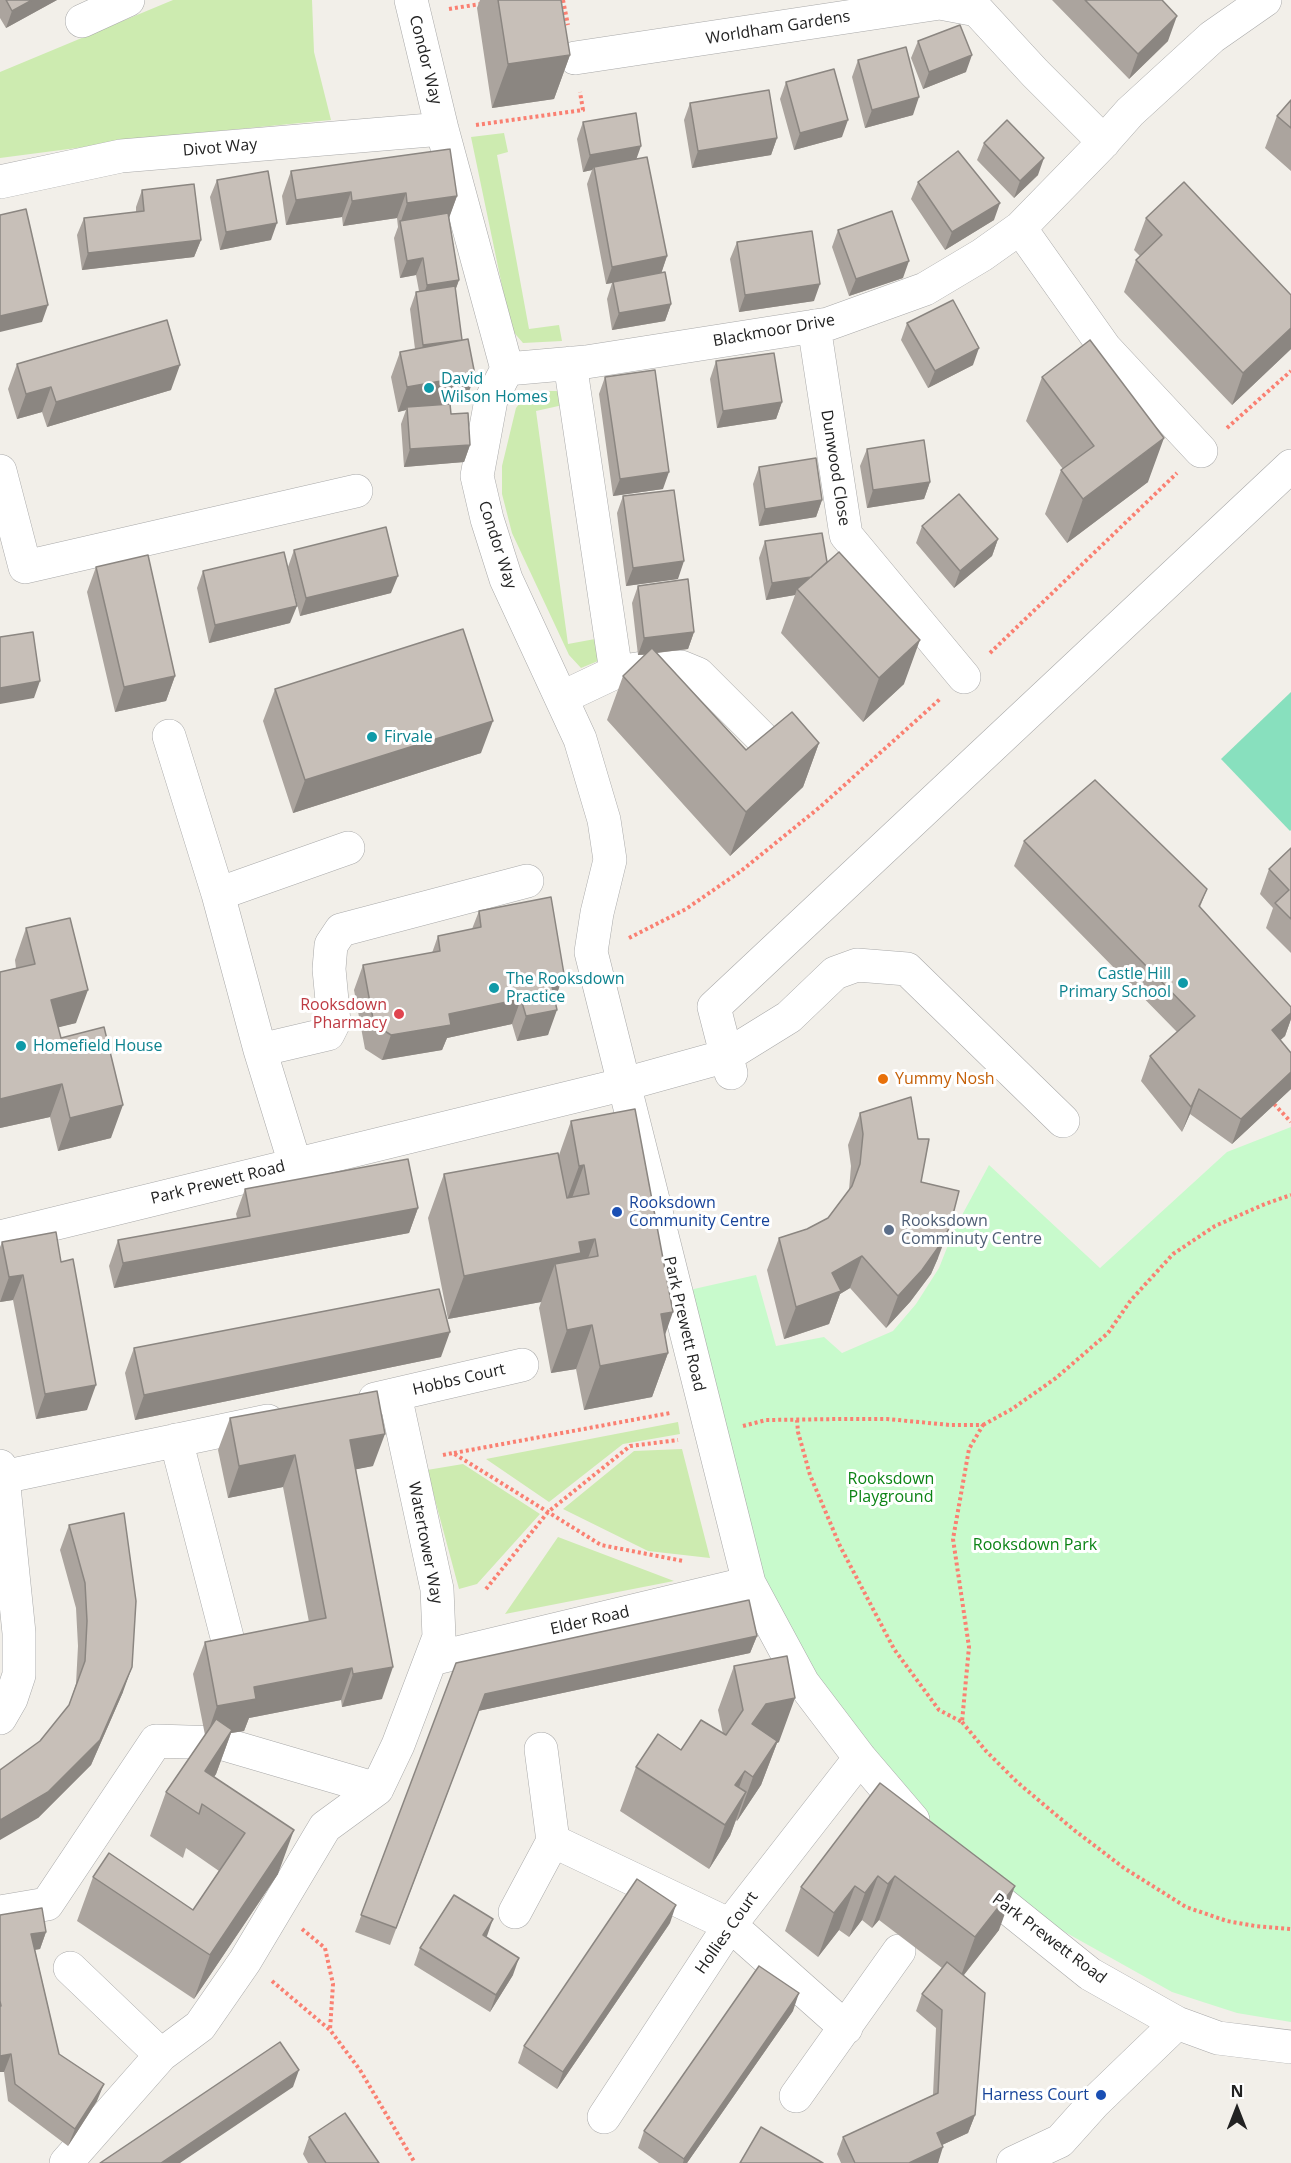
<!DOCTYPE html>
<html>
<head>
<meta charset="utf-8">
<style>
	body { margin:0 }
	#map { position:relative; width:1291px; height:2163px; overflow:hidden; background:#f2efe9; font-family:"Open Sans",sans-serif }
	canvas { display:block }
	.north { position:absolute; left:1207px; top:2079px; width:60px; height:60px; -webkit-text-stroke:4px #fff; paint-order:stroke; rotate:0deg; font-size:16px; font-weight:700; line-height:24px; text-align:center; color:#222 }
	.north::after { content:''; display:block; margin:auto; width:21px; height:27px; background:#222; clip-path:polygon(50% 0,100% 100%,50% 72%,0 100%) }
</style>
</head>
<body>
<div id="map">
<canvas width="1291" height="2163"></canvas>
<div class="north">N</div>
</div>
<script>
const ctx = document.querySelector('canvas').getContext('2d');
ctx.lineJoin = 'round';
function paint(path, color) { ctx.fillStyle = color; ctx.fill(path, 'evenodd'); }
const shape = rows => new Path2D(rows.map(r => 'M' + r).join(''));
function stroke(path, color, width, dash) { ctx.strokeStyle = color; ctx.lineWidth = width; ctx.lineCap = dash ? 'butt' : 'round'; ctx.setLineDash(dash || []); ctx.stroke(path); }
function drawText(font, color, halo, rows, align = 'center') {
  ctx.font = font + ' "Open Sans",sans-serif'; ctx.lineWidth = 6; ctx.setLineDash([]); ctx.textBaseline = 'middle'; ctx.strokeStyle = halo; ctx.fillStyle = color; for (const [text, x, y, turn = 0] of rows) {
    ctx.save(); ctx.translate(x, y); ctx.rotate((+turn || 0) * Math.PI / 180); ctx.textAlign = isNaN(turn) ? turn : align; if (halo) ctx.strokeText(text, 0, 0); ctx.fillText(text, 0, 0); ctx.restore();
  }
}
paint(shape([
	[173,0,312,0,314,52,331,120,168,136,0,158,0,72],
	[504,133,508,152,497,155,529,329,559,325,562,341,523,343,511,329,471,137],
	[540,391,558,391,563,405,536,411,568,644,595,639,598,661,581,668,569,655,512,533,502,494,502,466,516,408,523,399],
	[678,1422,680,1434,623,1444,549,1502,486,1459],
	[682,1449,710,1558,648,1551,563,1509,634,1451],
	[463,1464,540,1514,477,1584,459,1589,427,1470],
	[558,1537,674,1581,505,1614]
]), '#cdebb0');
paint(shape([
	[1291,1127,1291,2022,1237,2013,1172,1992,1047,1922,959,1853,870,1751,824,1687,755,1579,685,1291,756,1275,776,1346,824,1337,842,1353,893,1331,916,1304,939,1268,954,1230,989,1165,1100,1268,1227,1152]
]), '#c8facc');
paint(shape([
	[1291,692,1291,830,1290,831,1221,759]
]), '#88e0be');
const minor = shape([
	[411,0,442,129,507,369,491,400,477,476,487,519,506,579,580,739,604,820,610,860,597,913,591,952,749,1583,803,1683,860,1758,913,1820],
	[82,21,128,0],
	[575,58,940,3,977,10,1035,73,1104,142],
	[0,182,121,156,442,129],
	[1020,228,1105,348,1201,451],
	[814,326,846,535,964,677],
	[507,369,586,362,828,324,925,289,982,255,1020,228,1099,147,1130,112,1212,37,1265,0],
	[0,471,25,567,356,491],
	[624,671,649,667,681,667,698,674,773,749],
	[561,698,616,672,570,363],
	[169,736,218,894,260,1050,295,1164],
	[218,894,348,848],
	[260,1050,328,1034,334,1022,329,969,331,945,341,930,527,881],
	[731,1073,714,1007,1291,466],
	[0,1237,625,1084,726,1056,789,1017,835,973,857,965,907,969,1063,1121],
	[375,1399,522,1365],
	[176,1440,227,1637],
	[0,1466,3,1477,19,1633,19,1675,11,1699,0,1718],
	[3,1477,268,1421],
	[432,1659,749,1583],
	[553,1841,730,1925,846,2028],
	[973,1880,1090,1974,1177,2023,1218,2038,1291,2047],
	[0,1912,47,1904,156,1741,220,1743,377,1789],
	[515,1912,553,1841,541,1749],
	[70,1968,161,2055],
	[796,2096,899,1951],
	[604,2117,730,1925,860,1758],
	[66,2163,161,2055,200,2026,245,1961,325,1827,377,1789,398,1745,439,1637,437,1589,395,1395],
	[1013,2163,1060,2141,1095,2102,1177,2023]
]);
stroke(minor, '#a9a9a9', 34);
stroke(shape([
	[563,0,568,25],
	[449,9,480,4],
	[476,125,583,110,580,92],
	[1227,428,1291,371],
	[990,653,1177,473],
	[629,938,686,909,741,871,820,807,940,699],
	[1274,1104,1291,1122],
	[983,1425,1012,1409,1056,1378,1108,1333,1131,1300,1173,1254,1215,1226,1265,1204,1291,1195],
	[743,1426,766,1420,841,1419,887,1419,950,1425,983,1425,969,1449,953,1539,969,1647,962,1722,939,1710,894,1649,840,1546,810,1475,798,1432,797,1420],
	[454,1453,670,1413],
	[443,1455,453,1453,601,1545,683,1561],
	[486,1589,548,1512,630,1446,678,1440],
	[962,1722,986,1751,1017,1782,1074,1830,1124,1868,1186,1907,1227,1921,1255,1926,1291,1929],
	[302,1929,325,1948,333,1984,330,2030],
	[272,1981,330,2030,360,2070,415,2163]
]), '#fa8072', 4, [3, 3]);
stroke(minor, '#fff', 33);
paint(shape([
	[0,0,57,0,6,28,0,18],
	[480,0,561,0,570,55,554,99,492,108,477,8],
	[1052,0,1162,0,1168,41,1129,79],
	[918,41,966,72,923,89,911,58],
	[858,60,913,115,865,128,852,77],
	[786,82,842,137,794,150,780,99],
	[1291,100,1291,171,1265,148,1277,116],
	[690,103,777,138,771,155,692,168,684,120],
	[583,122,637,159,667,256,661,273,671,304,665,321,612,330,607,299,612,283,606,284,587,184,592,170,583,172,577,139],
	[984,143,1038,175,1014,198,977,160],
	[291,171,457,196,449,217,459,280,455,290,466,400,435,405,451,414,470,445,464,462,404,467,401,424,406,410,398,412,391,377,400,352,415,349,410,309,416,292,419,291,416,275,400,278,394,238,398,227,397,218,343,226,342,217,286,225,282,196],
	[217,180,271,240,220,250,210,197],
	[918,182,994,220,945,250,911,199],
	[142,190,201,240,194,257,82,270,77,235,84,218,136,212,136,207],
	[1146,218,1291,295,1291,349,1232,405,1124,292,1136,260,1140,256,1134,250],
	[838,230,903,278,849,296,832,247],
	[737,242,814,301,739,312,730,259],
	[907,323,973,365,928,388,901,340],
	[716,361,782,402,776,419,717,428,710,379],
	[17,364,171,390,47,427,42,412,17,419,8,389],
	[605,377,663,489,613,496,599,394],
	[1042,377,1148,482,1067,543,1045,514,1061,470,1063,469,1026,421],
	[867,449,930,482,924,499,867,508,860,466],
	[759,467,822,500,816,517,759,526,753,484],
	[623,496,678,579,626,586,617,513],
	[922,526,998,539,992,556,954,588,916,543],
	[765,541,827,562,904,684,863,722,781,633,795,595,766,600,759,558],
	[294,550,391,593,300,616,288,567],
	[96,567,175,676,166,701,115,712,87,592],
	[203,571,290,623,209,643,197,588],
	[638,586,694,632,688,649,657,653,746,750,819,743,803,787,730,856,607,720,623,676,645,655,638,655,632,603],
	[275,689,481,753,293,813,263,721],
	[1024,841,1207,889,1200,907,1291,1007,1291,1019,1285,1036,1280,1040,1291,1089,1232,1144,1190,1114,1182,1132,1141,1081,1150,1056,1177,1032,1014,866],
	[1291,848,1291,953,1266,928,1273,908,1260,894,1269,869],
	[479,911,564,974,555,999,548,1035,517,1041,512,1024,447,1038,442,1050,382,1060,365,1049,354,990,363,965,432,953,438,936,472,929],
	[26,928,76,1023,58,1027,61,1038,111,1138,58,1151,50,1117,0,1128,0,972,16,968,15,960],
	[860,1113,921,1182,938,1258,931,1274,910,1302,886,1328,850,1288,840,1294,829,1324,784,1339,767,1270,779,1238,807,1229,828,1218,849,1190,851,1166,848,1145],
	[571,1121,665,1335,668,1353,652,1397,584,1410,576,1369,551,1373,539,1308,541,1302,448,1319,428,1218,444,1174,559,1155],
	[245,1189,418,1208,409,1233,114,1288,109,1266,118,1240,237,1218,236,1214],
	[2,1242,61,1262,87,1410,36,1419,13,1300,0,1302,0,1247],
	[134,1348,441,1357,135,1420,125,1373],
	[230,1418,373,1466,356,1469,382,1699,342,1707,341,1700,249,1718,244,1731,231,1733,216,1774,214,1777,278,1874,194,1999,77,1921,93,1877,193,1910,219,1871,186,1848,183,1858,150,1836,166,1792,205,1735,193,1674,205,1642,309,1622,283,1487,228,1498,218,1450],
	[69,1525,123,1692,91,1765,38,1818,40,1741,69,1705,76,1684,78,1646,76,1608,60,1550],
	[757,1636,750,1653,478,1711,390,1945,355,1932,456,1663],
	[734,1666,779,1742,777,1743,761,1785,737,1821,736,1820,730,1836,709,1869,620,1811,636,1767,723,1734,718,1710],
	[880,1783,999,1930,964,1975,975,2115,968,2133,942,2145,938,2163,841,2163,837,2154,843,2137,933,2095,936,2028,916,2011,922,1994,942,1968,879,1920,872,1928,862,1920,849,1937,839,1930,818,1957,785,1931,801,1887],
	[0,1915,46,1932,40,1949,35,1950,59,2054,97,2101,68,2146,8,2101,4,2072,0,2072],
	[670,1923,557,2089,518,2063,524,2046],
	[420,1948,513,1975,490,2012,414,1965],
	[793,2011,687,2163,659,2163,638,2148,644,2131],
	[309,2137,379,2163,308,2163,303,2154]
]), '#aba49e');
paint(shape([
	[32,0,57,0,6,28,12,11],
	[1177,16,1168,41,1129,79,1138,54],
	[570,55,554,99,492,108,508,64],
	[972,55,966,72,923,89,929,72],
	[919,97,913,115,865,128,872,110],
	[848,120,842,137,794,150,800,133],
	[777,138,771,155,692,168,698,151],
	[641,146,635,163,594,167,592,170,583,172,590,155],
	[1044,158,1038,175,1014,198,1020,181],
	[351,192,342,217,286,225,296,200],
	[406,193,397,218,343,226,352,201],
	[457,196,448,221,401,221,407,203],
	[1000,203,994,220,945,250,952,232],
	[277,223,271,240,220,250,226,232],
	[201,240,194,257,82,270,88,253],
	[667,256,661,274,606,284,612,267],
	[423,258,416,275,400,278,407,261],
	[909,261,903,278,849,296,856,279],
	[459,280,453,297,421,302,427,285],
	[820,284,814,301,739,312,745,295],
	[671,304,665,321,612,330,619,313],
	[48,305,42,322,0,332,0,316],
	[1291,328,1291,349,1232,405,1243,373],
	[462,340,417,362,423,345],
	[979,348,973,365,928,388,935,371],
	[180,365,171,390,47,427,56,402],
	[475,375,466,400,408,410,407,407,406,410,398,412,407,387],
	[51,387,42,412,17,419,26,394],
	[782,402,776,419,717,428,723,411],
	[1164,438,1148,482,1067,543,1083,499],
	[470,445,464,462,404,467,410,449],
	[669,472,663,489,613,496,620,479],
	[930,482,924,499,867,508,873,490],
	[822,500,816,517,759,526,765,509],
	[998,539,992,556,954,588,960,571],
	[684,561,678,579,626,586,633,568],
	[829,574,797,589,795,595,766,600,772,583],
	[398,576,391,593,300,616,306,598],
	[297,606,290,623,209,643,215,625],
	[694,632,688,649,638,655,644,638],
	[920,640,904,684,863,722,879,678],
	[175,676,166,701,115,712,124,687],
	[40,681,34,698,0,704,0,688],
	[493,721,481,753,293,813,305,780],
	[819,743,803,787,730,856,746,812],
	[564,974,555,999,550,977],
	[88,990,76,1023,40,1032,51,1000],
	[521,999,512,1024,447,1038,442,1050,382,1060,391,1035,449,1014],
	[557,1010,548,1035,517,1041,526,1016],
	[1291,1013,1291,1019,1285,1036,1263,1056,1272,1030],
	[1291,1072,1291,1089,1232,1144,1241,1119],
	[62,1084,50,1117,0,1128,0,1099],
	[1199,1089,1190,1114,1182,1132,1191,1107],
	[123,1105,111,1138,58,1151,70,1118],
	[584,1165,568,1209,563,1210,579,1166],
	[418,1208,409,1233,114,1288,123,1263],
	[950,1226,938,1258,931,1274,910,1302,886,1328,898,1296],
	[595,1239,579,1283,555,1264,541,1302,448,1319,464,1276,579,1242],
	[862,1256,850,1288,840,1294,829,1324,784,1339,796,1307,832,1273],
	[23,1275,13,1300,0,1302,9,1277],
	[673,1312,658,1355,668,1353,652,1397,584,1410,600,1366,661,1314],
	[592,1325,576,1369,551,1373,567,1330],
	[450,1332,441,1357,135,1420,144,1395],
	[96,1385,87,1410,36,1419,45,1394],
	[385,1434,373,1466,338,1473,350,1440],
	[295,1455,283,1487,228,1498,239,1466],
	[757,1636,750,1653,478,1711,390,1945,485,1694],
	[132,1667,123,1692,91,1765,38,1818,0,1840,0,1820],
	[393,1667,382,1699,342,1707,353,1674],
	[352,1668,341,1700,249,1718,244,1731,231,1733,216,1774,192,1810,206,1738,217,1706,254,1687],
	[795,1698,779,1742,777,1743,761,1785,737,1821,753,1777,752,1724,766,1704],
	[745,1771,729,1815,735,1785],
	[746,1792,730,1836,709,1869,725,1825],
	[294,1830,278,1874,194,1999,210,1955],
	[878,1876,862,1920,849,1937,865,1893],
	[895,1876,879,1920,872,1928,888,1884],
	[855,1886,839,1930,818,1957,834,1913],
	[1015,1886,999,1930,959,1981,975,1937],
	[676,1905,670,1923,557,2089,563,2072],
	[493,1919,487,1936,476,1952,483,1935],
	[46,1932,40,1949,25,1951,31,1934],
	[519,1958,513,1975,490,2012,496,1995],
	[799,1993,793,2011,687,2163,683,2163,684,2159],
	[11,2054,4,2072,0,2072,0,2056],
	[299,2070,293,2087,180,2163,161,2163],
	[104,2084,97,2101,68,2146,75,2129],
	[975,2115,968,2133,931,2150,937,2133],
	[943,2147,938,2163,909,2163]
]), '#8b8681');
const building = shape([
	[6,0,32,0,12,11,6,0],
	[498,0,561,0,570,55,508,64,498,0],
	[1085,0,1162,0,1177,16,1138,54,1085,0],
	[960,25,972,55,929,72,918,41,960,25],
	[906,47,919,97,872,110,858,60,906,47],
	[834,69,848,120,800,133,786,82,834,69],
	[769,90,777,138,698,151,690,103,769,90],
	[1291,100,1291,128,1277,116,1291,100],
	[636,113,641,146,590,155,583,122,636,113],
	[1007,120,1044,158,1020,181,984,143,1007,120],
	[450,149,457,196,407,203,406,193,352,201,351,192,296,200,291,171,450,149],
	[958,151,1000,203,952,232,918,182,958,151],
	[647,157,667,256,612,267,594,167,647,157],
	[268,171,277,223,226,232,217,180,268,171],
	[1184,182,1291,295,1291,328,1243,373,1136,260,1162,235,1146,218,1184,182],
	[194,184,201,240,88,253,84,218,144,211,142,190,194,184],
	[26,209,48,305,0,316,0,215,26,209],
	[892,211,909,261,856,279,838,230,892,211],
	[448,213,459,280,427,285,423,258,407,261,400,221,448,213],
	[812,231,820,284,745,295,737,242,812,231],
	[665,272,671,304,619,313,613,282,665,272],
	[455,286,462,340,423,345,416,292,455,286],
	[953,300,979,348,935,371,907,323,953,300],
	[167,320,180,365,56,402,51,387,26,394,17,364,167,320],
	[468,339,475,375,407,387,400,352,468,339],
	[1090,340,1164,438,1083,499,1061,470,1094,446,1042,377,1090,340],
	[774,353,782,402,723,411,716,361,774,353],
	[655,370,669,472,620,479,605,377,655,370],
	[450,404,451,414,468,413,470,445,410,449,407,407,450,404],
	[924,440,930,482,873,490,867,449,924,440],
	[816,458,822,500,765,509,759,467,816,458],
	[674,490,684,561,633,568,623,496,674,490],
	[959,494,998,539,960,571,922,526,959,494],
	[386,527,398,576,306,598,294,550,386,527],
	[822,533,827,562,811,577,772,583,765,541,822,533],
	[284,552,297,606,215,625,203,571,284,552],
	[839,552,920,640,879,678,797,589,839,552],
	[148,555,175,676,124,687,96,567,148,555],
	[688,579,694,632,644,638,638,586,688,579],
	[463,629,493,721,305,780,275,689,463,629],
	[33,632,40,681,0,688,0,637,33,632],
	[652,648,746,750,792,712,819,743,746,812,623,676,652,648],
	[1095,780,1207,889,1199,906,1291,1007,1291,1013,1272,1030,1291,1053,1291,1072,1241,1119,1199,1089,1191,1107,1150,1056,1195,1016,1024,841,1095,780],
	[1291,848,1291,919,1275,903,1289,890,1269,869,1291,848],
	[551,897,564,974,550,977,557,1010,526,1016,521,999,449,1014,451,1025,391,1035,374,1024,363,965,440,951,438,936,481,927,479,911,551,897],
	[70,918,88,990,51,1000,61,1038,104,1027,123,1105,70,1118,62,1084,0,1099,0,972,35,964,26,928,70,918],
	[911,1097,918,1139,929,1139,921,1182,959,1191,950,1226,942,1242,922,1270,898,1296,862,1256,832,1273,841,1291,796,1307,779,1238,807,1229,828,1218,852,1186,860,1164,863,1134,860,1113,911,1097],
	[635,1109,673,1312,661,1314,668,1353,600,1366,592,1325,567,1330,555,1264,598,1256,595,1239,579,1242,581,1253,464,1276,444,1174,558,1153,567,1198,589,1194,584,1165,579,1166,571,1121,635,1109],
	[408,1159,418,1208,123,1263,118,1240,250,1216,245,1189,408,1159],
	[56,1232,61,1262,73,1259,96,1385,45,1394,23,1275,9,1277,2,1242,56,1232],
	[439,1289,450,1332,144,1395,134,1348,439,1289],
	[377,1391,385,1434,350,1440,393,1667,353,1674,352,1668,254,1687,256,1699,217,1706,205,1642,326,1618,295,1455,239,1466,230,1418,377,1391],
	[124,1513,136,1601,132,1667,100,1740,48,1792,0,1820,0,1770,40,1741,69,1705,85,1661,87,1621,85,1583,69,1525,124,1513],
	[749,1600,757,1636,485,1694,396,1928,361,1915,456,1663,749,1600],
	[787,1656,795,1698,766,1704,752,1724,777,1741,753,1777,745,1771,735,1785,746,1792,725,1825,636,1767,658,1734,681,1750,701,1720,726,1735,743,1710,734,1666,787,1656],
	[216,1719,232,1730,205,1771,294,1830,210,1955,93,1877,109,1853,193,1910,245,1833,202,1804,199,1814,166,1792,216,1719],
	[880,1783,1015,1886,975,1937,895,1876,888,1884,878,1876,865,1893,855,1886,834,1913,801,1887,880,1783],
	[637,1879,676,1905,563,2072,524,2046,637,1879],
	[454,1895,493,1919,483,1935,519,1958,496,1995,420,1948,454,1895],
	[42,1908,46,1932,31,1934,59,2054,104,2084,75,2129,15,2084,11,2054,0,2056,0,2006,1,2006,0,2001,0,1915,42,1908],
	[947,1962,985,1993,975,2115,937,2133,943,2147,909,2163,855,2163,843,2137,938,2093,942,2010,922,1994,947,1962],
	[759,1966,799,1993,684,2159,644,2131,759,1966],
	[280,2042,299,2070,161,2163,100,2163,280,2042],
	[345,2113,379,2163,326,2163,309,2137,345,2113],
	[761,2127,823,2163,740,2163,761,2127]
]);
paint(building, '#c7bfb8');
stroke(building, '#8b8681', 1.5);
for (const [x, y, r, color] of [
	[429,388,6,"#0f9aa8"],
	[372,737,6,"#0f9aa8"],
	[1183,983,6,"#0f9aa8"],
	[494,988,6,"#0f9aa8"],
	[399,1014,6,"#e0444e"],
	[21,1046,6,"#0f9aa8"],
	[883,1079,6,"#e8710a"],
	[617,1212,6,"#1a4fb4"],
	[889,1230,6,"#5c6f8a"],
	[1101,2095,6,"#1a4fb4"]
]) { const dot = new Path2D(); dot.arc(x, y, r, 0, 2 * Math.PI); ctx.fillStyle = color; ctx.fill(dot); stroke(dot, '#fff', 2); }
drawText('16px', '#222', '#fff', [
	["Worldham Gardens",778,28,-9],
	["Condor Way",425,60,76],
	["Divot Way",220,148,-5],
	["Blackmoor Drive",774,331,-10],
	["Dunwood Close",835,468,81],
	["Condor Way",497,545,72],
	["Park Prewett Road",218,1183,-14],
	["Park Prewett Road",684,1324,77],
	["Hobbs Court",459,1380,-13],
	["Watertower Way",425,1543,79],
	["Elder Road",590,1621,-13],
	["Hollies Court",727,1933,-55],
	["Park Prewett Road",1049,1939,37]
]);
drawText('16px', '#0d838f', '#fff', [
	["David",441,379],
	["Wilson Homes",441,397],
	["Firvale",384,737],
	["Castle Hill",1171,974,"right"],
	["Primary School",1171,992,"right"],
	["The Rooksdown",506,979],
	["Practice",506,997],
	["Homefield House",33,1046]
], 'left');
drawText('16px', '#be3a42', '#fff', [
	["Rooksdown",387,1005],
	["Pharmacy",387,1023]
], 'right');
drawText('16px', '#c56008', '#fff', [
	["Yummy Nosh",895,1079]
], 'left');
drawText('16px', '#164399', '#fff', [
	["Rooksdown",629,1203],
	["Community Centre",629,1221],
	["Harness Court",1089,2095,"right"]
], 'left');
drawText('16px', '#4e5e75', '#fff', [
	["Rooksdown",901,1221],
	["Comminuty Centre",901,1239]
], 'left');
drawText('16px', '#0c8416', '#fff', [
	["Rooksdown",891,1479],
	["Playground",891,1497],
	["Rooksdown Park",1035,1545]
]);
</script>
</body>
</html>
